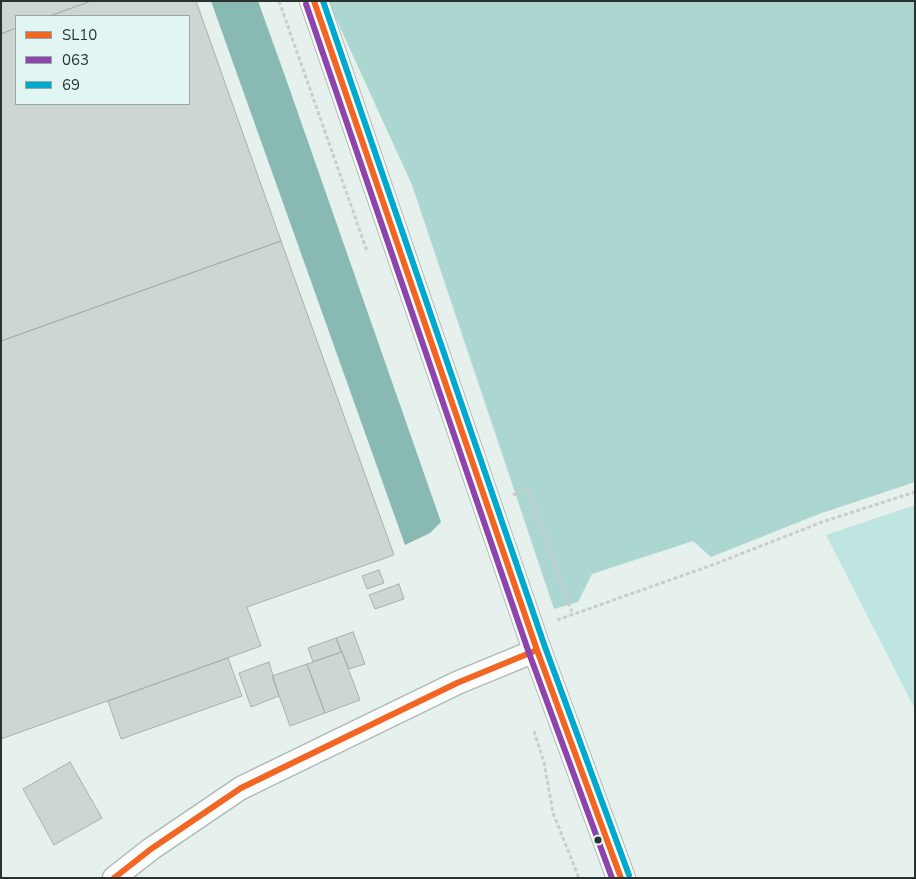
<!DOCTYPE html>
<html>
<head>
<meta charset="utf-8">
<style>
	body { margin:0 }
	#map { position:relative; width:916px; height:879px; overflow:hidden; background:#e6f1ee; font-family:"Nunito Sans",sans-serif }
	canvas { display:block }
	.frame { position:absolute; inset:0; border:2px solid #2a3231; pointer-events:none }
	.legend { position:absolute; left:15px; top:15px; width:175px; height:90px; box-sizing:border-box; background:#e1f5f2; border:1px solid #98a7a5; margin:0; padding:6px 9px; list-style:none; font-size:15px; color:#2a3231 }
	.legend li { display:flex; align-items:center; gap:10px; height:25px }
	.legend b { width:25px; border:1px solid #98a7a5 }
</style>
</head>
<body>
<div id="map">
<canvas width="916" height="879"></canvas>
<div class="frame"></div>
<ul class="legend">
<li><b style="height:6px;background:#f26522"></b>SL10</li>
<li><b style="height:6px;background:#8e44ad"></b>063</li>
<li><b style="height:6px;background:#00a9ce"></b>69</li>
</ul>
</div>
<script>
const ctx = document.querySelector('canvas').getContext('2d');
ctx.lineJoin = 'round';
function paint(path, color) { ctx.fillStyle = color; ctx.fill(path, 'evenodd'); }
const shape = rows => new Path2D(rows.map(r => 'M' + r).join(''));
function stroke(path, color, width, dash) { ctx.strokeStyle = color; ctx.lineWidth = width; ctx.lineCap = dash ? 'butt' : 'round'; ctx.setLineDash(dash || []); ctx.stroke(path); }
paint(shape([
	[915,505,915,709,826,535]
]), '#bee5df');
paint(shape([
	[328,1,915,1,915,482,819,514,711,557,693,541,592,574,578,602,554,609,412,185]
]), '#acd6d0');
paint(shape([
	[211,1,258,1,285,76,441,522,430,533,405,545]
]), '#88bab3');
const building = shape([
	[1,1,91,1,50,16,16,16,16,28,1,34,1,1],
	[91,1,196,1,281,241,1,341,1,34,16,28,16,104,189,104,189,16,50,16,91,1],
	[281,241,394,555,247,607,261,646,1,739,1,341,281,241],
	[379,570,384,583,367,589,362,576,379,570],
	[399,584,404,599,375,609,369,595,399,584],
	[353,632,365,664,349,669,336,638,353,632],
	[336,638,341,652,313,662,308,648,336,638],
	[342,652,360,700,325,713,307,664,342,652],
	[228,658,242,696,121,739,108,701,228,658],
	[269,662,279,696,251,707,239,673,269,662],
	[307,664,325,713,290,726,272,676,307,664],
	[70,762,102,818,54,845,23,789,70,762]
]);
paint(building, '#cdd6d3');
stroke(building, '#a7b0ae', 1);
const minor = shape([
	[114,878,151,849,241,788,457,683,537,650]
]);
const primary = shape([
	[314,1,537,650,621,878]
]);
stroke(minor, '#b0b9b7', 25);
stroke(primary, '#b0b9b7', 30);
stroke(shape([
	[279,1,367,251],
	[513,495,528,489,573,615],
	[557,620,715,564,822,522,915,492],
	[534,731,544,762,553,813,579,878]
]), '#c9cecc', 3, [4, 2.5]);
stroke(minor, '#fbfdfc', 22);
stroke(primary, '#fbfdfc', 28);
stroke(shape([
	[314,1,537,650,621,878],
	[114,878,151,849,241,788,457,683,537,650]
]), '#f26522', 6);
stroke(shape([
	[306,4,529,653,612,878]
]), '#8e44ad', 6);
stroke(shape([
	[323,1,545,647,629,875]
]), '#00a9ce', 6);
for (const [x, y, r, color] of [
	[598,840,4.5,"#2a3231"]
]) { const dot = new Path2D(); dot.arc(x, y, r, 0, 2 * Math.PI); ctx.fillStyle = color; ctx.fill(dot); stroke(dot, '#e1f5f2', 2); }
</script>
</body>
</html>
